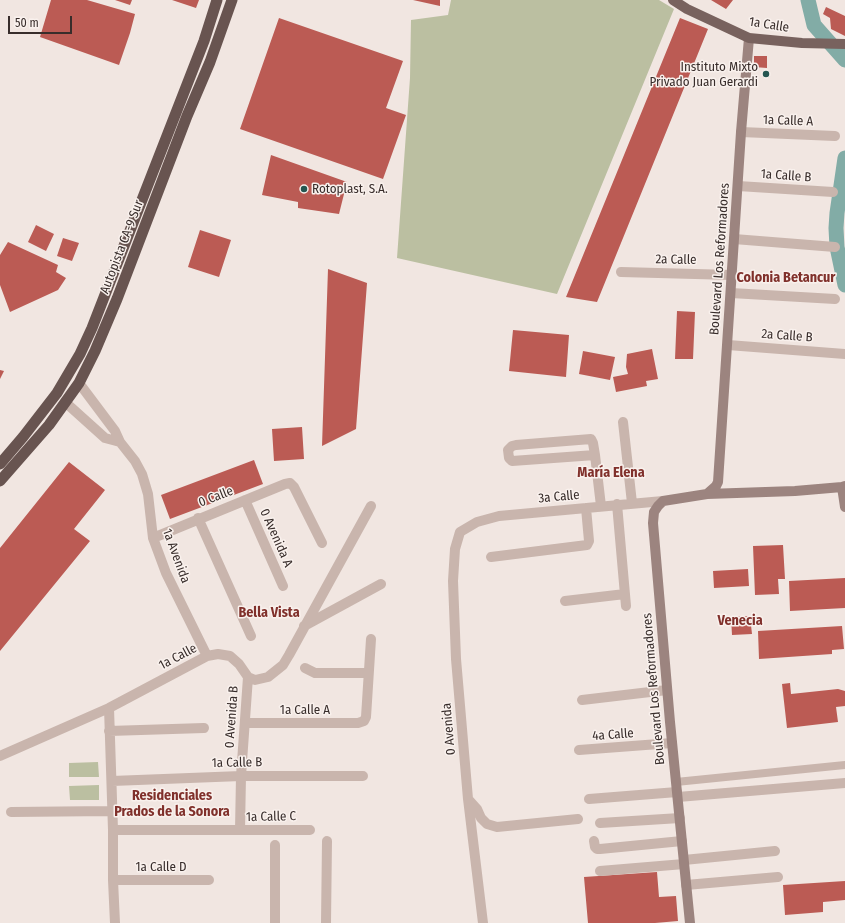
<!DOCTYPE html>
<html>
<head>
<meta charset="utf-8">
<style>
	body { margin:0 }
	#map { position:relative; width:845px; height:923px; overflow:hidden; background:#f1e6e1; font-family:"Fira Sans Condensed",sans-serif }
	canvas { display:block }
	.scale { position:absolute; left:8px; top:16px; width:64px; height:18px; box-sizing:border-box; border:2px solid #382d2b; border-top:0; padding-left:5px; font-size:12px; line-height:14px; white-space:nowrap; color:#382d2b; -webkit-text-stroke:3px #f9f1ed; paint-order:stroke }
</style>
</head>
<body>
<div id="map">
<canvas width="845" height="923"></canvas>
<div class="scale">50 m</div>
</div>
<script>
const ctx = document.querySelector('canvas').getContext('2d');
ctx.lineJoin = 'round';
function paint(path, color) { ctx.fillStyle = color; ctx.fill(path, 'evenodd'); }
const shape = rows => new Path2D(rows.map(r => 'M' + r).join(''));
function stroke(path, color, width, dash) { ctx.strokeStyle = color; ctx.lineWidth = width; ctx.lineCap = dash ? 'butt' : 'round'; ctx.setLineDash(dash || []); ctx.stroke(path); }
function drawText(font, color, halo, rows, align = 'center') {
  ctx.font = font + ' "Fira Sans Condensed",sans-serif'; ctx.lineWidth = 3; ctx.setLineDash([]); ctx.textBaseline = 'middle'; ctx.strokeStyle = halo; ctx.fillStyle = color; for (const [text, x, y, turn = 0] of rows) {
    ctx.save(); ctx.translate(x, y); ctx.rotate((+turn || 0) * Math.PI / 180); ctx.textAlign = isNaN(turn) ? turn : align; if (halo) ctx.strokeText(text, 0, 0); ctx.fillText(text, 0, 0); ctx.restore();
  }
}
paint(shape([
	[451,0,659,0,674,9,557,294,397,258,410,78,411,20,448,15],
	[98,762,99,777,69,777,69,763],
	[99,785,99,800,70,800,69,786]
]), '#bbbfa1');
stroke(shape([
	[808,0,814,25,845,60],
	[845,158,837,213,836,228,837,247,845,285]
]), '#82aca6', 15);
paint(shape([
	[51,0,87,0,135,14,130,33,119,65,40,37],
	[115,0,132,0,130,5],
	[172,0,199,0,196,8],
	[413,0,440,0,440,6],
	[711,0,733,0,726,9],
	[826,7,845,16,845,36,831,29,830,18,823,14],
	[279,18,403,61,386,108,406,115,383,179,240,129],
	[680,18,708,29,597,302,566,297],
	[754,56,767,56,767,68,754,67],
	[271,155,347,182,339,214,298,208,298,202,262,195],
	[36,225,54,234,46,251,28,242],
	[200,230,231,240,219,277,188,267],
	[63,238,79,243,72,261,57,256],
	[8,242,58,265,56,272,66,278,58,290,10,312,0,285,0,255],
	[328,269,367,283,356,429,322,446],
	[677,311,695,312,693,359,675,359],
	[513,330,569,335,566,377,509,371],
	[652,349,658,379,646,381,647,386,616,392,613,377,628,374,626,367,627,354],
	[583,351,615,357,610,380,579,374],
	[0,370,4,371,0,379],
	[302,427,304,459,274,461,272,429],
	[254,460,263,484,170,519,161,495],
	[69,462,105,490,74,529,90,541,0,651,0,548],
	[783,545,785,579,778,579,779,594,755,595,753,546],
	[748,569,749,586,714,588,713,571],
	[845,578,845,608,790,611,789,581],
	[750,616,752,634,732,635,731,617],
	[842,626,844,649,832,650,832,654,759,659,758,631],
	[790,683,791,694,838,689,845,691,845,706,836,707,838,722,787,728,782,684],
	[657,872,659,897,676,896,678,921,655,923,588,923,584,877],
	[845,881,845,900,823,902,823,912,785,915,783,885]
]), '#bb5b54');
stroke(shape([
	[676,782,845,765]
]), '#c9b5ad', 8);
stroke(shape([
	[741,132,835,136],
	[738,186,833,192],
	[734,239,835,247],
	[621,272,732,275],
	[731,293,835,299],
	[728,345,845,354],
	[79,383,115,431,120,442,135,461,142,474,148,494,153,538,166,573,207,656],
	[65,402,105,438,120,442],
	[623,422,632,503],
	[595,455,512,461,509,458,508,450,512,446,516,445,591,439,593,443,595,455,601,506],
	[245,500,283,586],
	[617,504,626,606],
	[198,518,251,636],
	[153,538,285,484,290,483,294,487,322,543],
	[491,557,587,545,589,541,586,508],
	[565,601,625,594],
	[304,626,381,584],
	[305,668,315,673,368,673],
	[582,700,667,690],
	[109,708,113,830,113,880,115,923],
	[245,723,358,723,364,721,366,717,371,639],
	[109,731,204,728],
	[579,750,672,743],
	[0,756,109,708,207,656,218,654,230,656,239,664,248,677,255,680,268,677,283,665,289,655,371,506],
	[112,781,241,776,363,776],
	[678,797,845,783],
	[468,799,477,809,481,818,487,824,497,827,578,819],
	[589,799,677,792],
	[11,812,112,811],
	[600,823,680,818],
	[113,830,310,830],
	[240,830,241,776,248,677],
	[594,841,595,847,597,849,600,849,682,841],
	[275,845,275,923],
	[684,860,775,851],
	[600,871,684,864],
	[113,880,209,880],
	[686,885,778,877],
	[326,923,327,841],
	[483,923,468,799,456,659,453,581,455,549,460,532,477,522,499,516,663,501]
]), '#c9b5ad', 10);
stroke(shape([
	[842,487,845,507],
	[707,494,795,491,842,487,845,486],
	[690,923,670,722,653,523,654,512,658,506,663,501,707,494,716,486,718,482,741,132,749,38]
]), '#9c847f', 10);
stroke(shape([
	[673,0,687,9,749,38,802,43,845,44]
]), '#78625e', 10);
stroke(shape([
	[0,464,23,437,57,393,80,354,92,328,204,41,217,0],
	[0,481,49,425,79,383,95,351,117,299,187,116,210,62,232,0]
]), '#685450', 11);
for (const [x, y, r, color] of [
	[766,74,4,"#245650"],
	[304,189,4,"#245650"]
]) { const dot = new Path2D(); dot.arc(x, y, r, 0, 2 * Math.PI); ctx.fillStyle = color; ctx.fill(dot); stroke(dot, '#f9f1ed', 1.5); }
drawText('13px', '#382d2b', '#f9f1ed', [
	["1a Calle",769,25,9],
	["1a Calle A",788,121,2],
	["1a Calle B",786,176,4],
	["Autopista CA-9 Sur",122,247,-69],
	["Boulevard Los Reformadores",720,259,-86],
	["2a Calle",676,260,1],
	["2a Calle B",787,336,4],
	["0 Calle",216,497,-21],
	["3a Calle",559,497,-5],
	["0 Avenida A",276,538,66],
	["1a Avenida",176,556,70],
	["1a Calle",178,657,-28],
	["Boulevard Los Reformadores",654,689,-95],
	["1a Calle A",305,710],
	["0 Avenida B",232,717,-86],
	["0 Avenida",449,729,-95],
	["4a Calle",613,735,-4],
	["1a Calle B",237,763,-1],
	["1a Calle C",271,817,-1],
	["1a Calle D",161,867]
]);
drawText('13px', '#382d2b', '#f9f1ed', [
	["Instituto Mixto",758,67],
	["Privado Juan Gerardi",758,82],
	["Rotoplast, S.A.",312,189,"left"]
], 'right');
drawText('bold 14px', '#80302b', '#f9f1ed', [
	["Colonia Betancur",786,278],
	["María Elena",611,473],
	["Bella Vista",269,613],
	["Venecia",740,621],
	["Residenciales",172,796],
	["Prados de la Sonora",172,812]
]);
</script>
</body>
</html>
